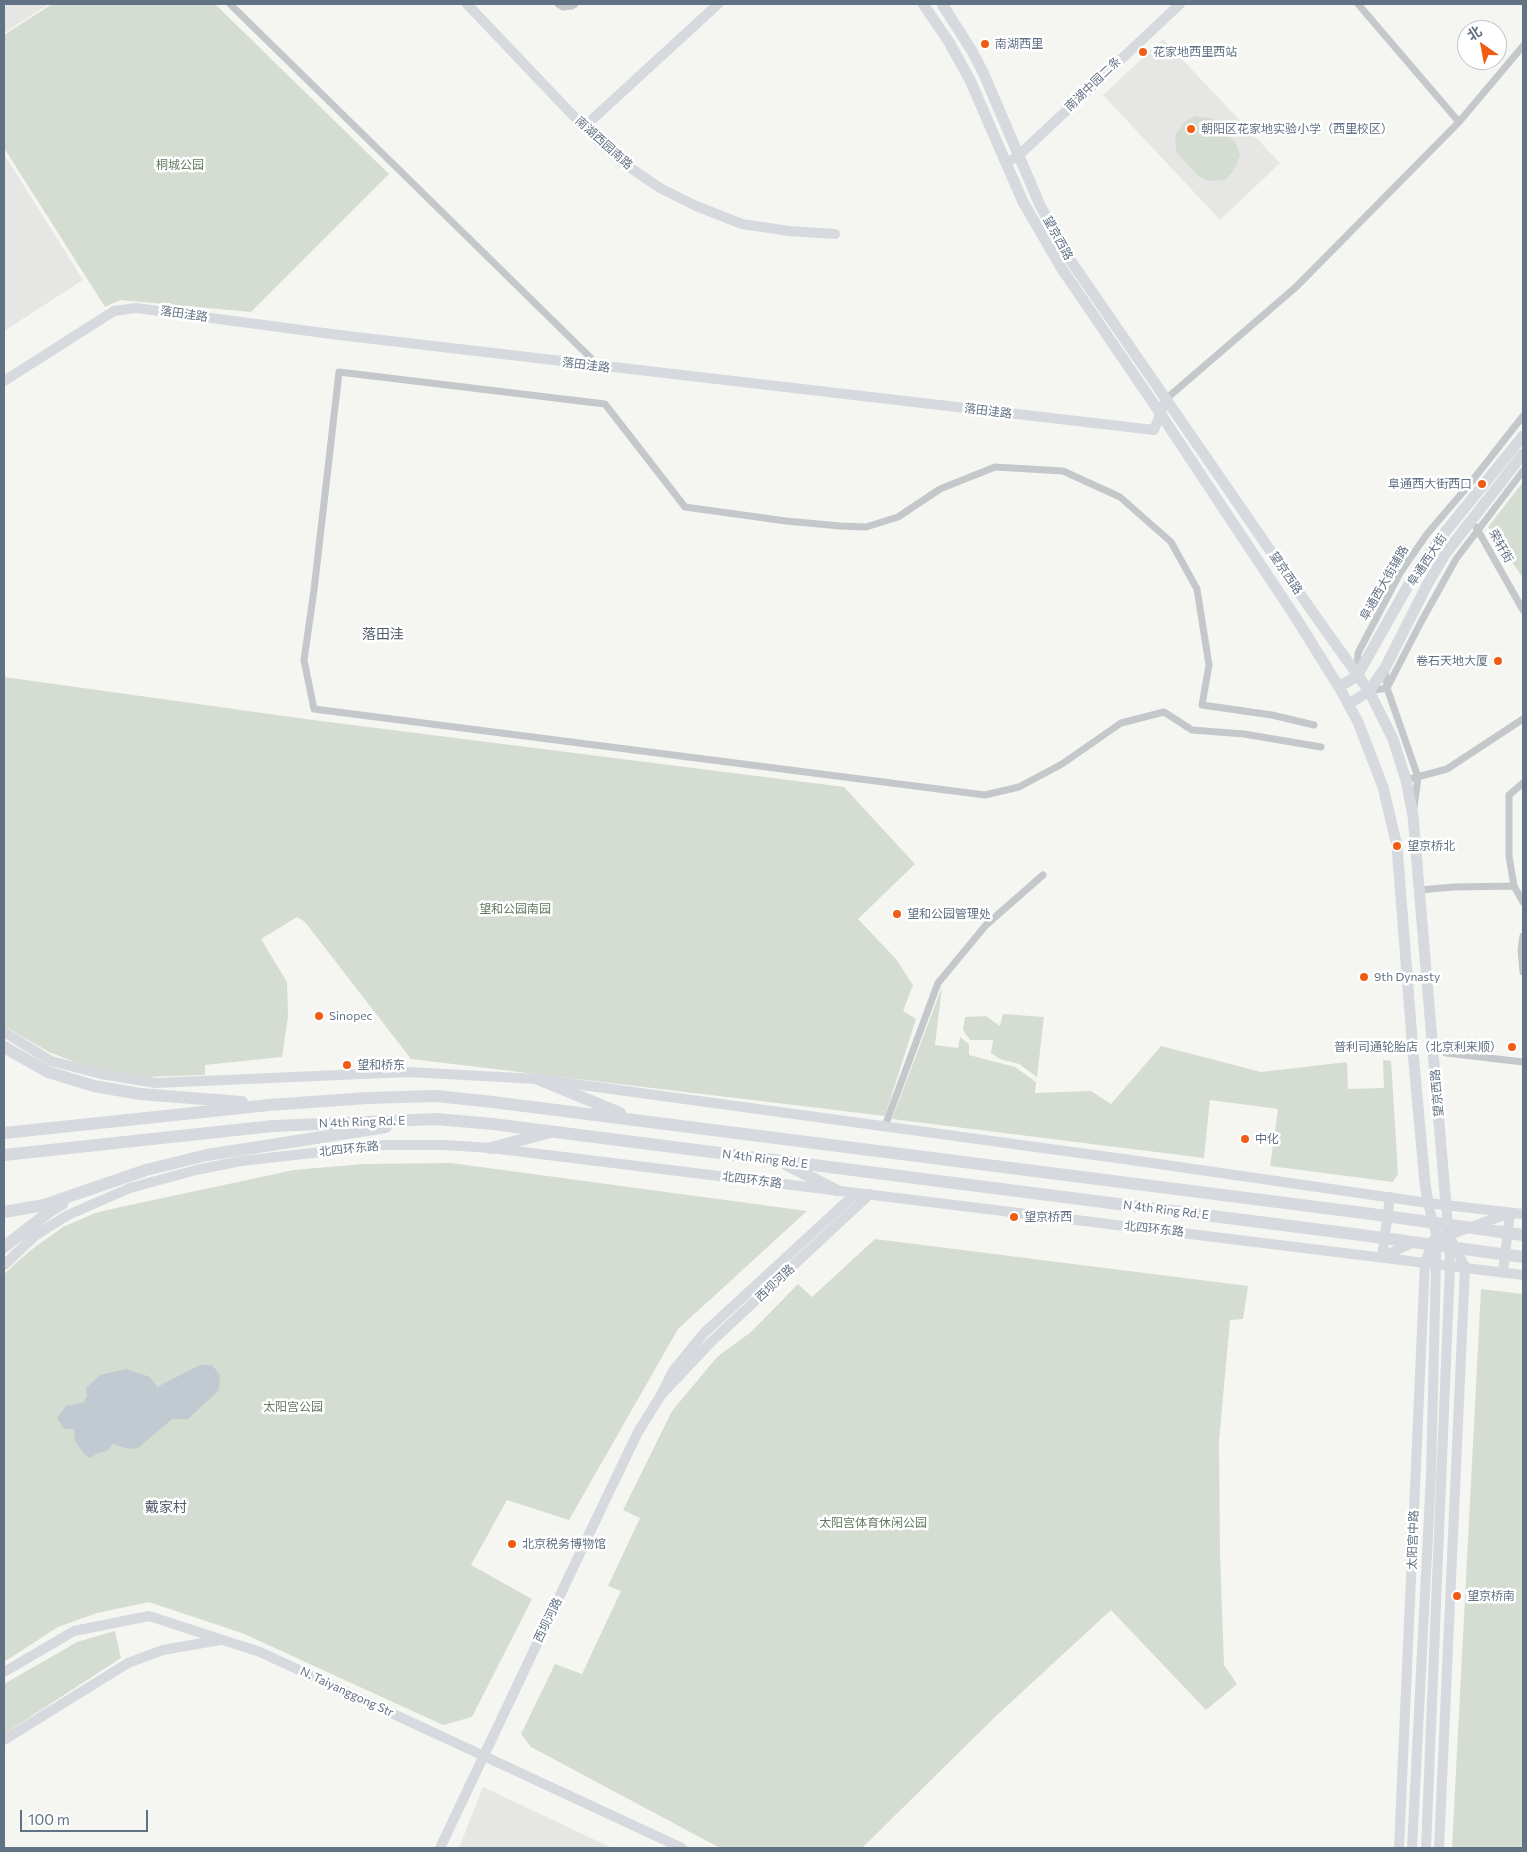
<!DOCTYPE html>
<html>
<head>
<meta charset="utf-8">
<style>
	body { margin:0 }
	#map { position:relative; width:1527px; height:1852px; overflow:hidden; background:#f5f6f1; font-family:Commissioner,"Noto Sans SC",sans-serif }
	canvas { display:block }
	.frame { position:absolute; inset:0; border:5px solid #627285; pointer-events:none }
	.north { position:absolute; left:1457px; top:20px; width:50px; height:50px; box-sizing:border-box; background:#fff; border:1px solid #c0c7ce; border-radius:50%; rotate:327deg; font-size:14px; font-weight:700; line-height:20px; text-align:center; color:#627285 }
	.north::after { content:''; display:block; margin:auto; width:18px; height:22px; background:#f15c15; clip-path:polygon(50% 0,100% 100%,50% 72%,0 100%) }
	.scale { position:absolute; left:20px; top:1810px; width:128px; height:22px; box-sizing:border-box; border:2px solid #627285; border-top:0; padding-left:6px; font-size:15px; line-height:18px; white-space:nowrap; color:#627285; -webkit-text-stroke:4px #fff; paint-order:stroke }
</style>
</head>
<body>
<div id="map">
<canvas width="1527" height="1852"></canvas>
<div class="frame"></div>
<div class="north">北</div>
<div class="scale">100 m</div>
</div>
<script>
const ctx = document.querySelector('canvas').getContext('2d');
ctx.lineJoin = 'round';
function paint(path, color) { ctx.fillStyle = color; ctx.fill(path, 'evenodd'); }
const shape = rows => new Path2D(rows.map(r => 'M' + r).join(''));
function stroke(path, color, width, dash) { ctx.strokeStyle = color; ctx.lineWidth = width; ctx.lineCap = dash ? 'butt' : 'round'; ctx.setLineDash(dash || []); ctx.stroke(path); }
function drawText(font, color, halo, rows, align = 'center') {
  ctx.font = font + ' Commissioner,"Noto Sans SC",sans-serif'; ctx.lineWidth = 5; ctx.setLineDash([]); ctx.textBaseline = 'middle'; ctx.strokeStyle = halo; ctx.fillStyle = color; for (const [text, x, y, turn = 0] of rows) {
    ctx.save(); ctx.translate(x, y); ctx.rotate((+turn || 0) * Math.PI / 180); ctx.textAlign = isNaN(turn) ? turn : align; if (halo) ctx.strokeText(text, 0, 0); ctx.fillText(text, 0, 0); ctx.restore();
  }
}
paint(shape([
	[4,4,49,4,4,33],
	[1163,39,1280,163,1220,220,1103,95],
	[4,154,83,280,4,331],
	[483,1787,612,1848,459,1848]
]), '#e6e7e5');
paint(shape([
	[52,4,215,4,389,174,251,312,120,300,105,307,4,148,4,35],
	[1195,116,1214,119,1236,143,1240,155,1234,170,1225,180,1208,181,1198,176,1176,152,1175,136,1184,122],
	[1523,482,1523,578,1488,527],
	[4,677,313,720,844,787,915,864,858,919,896,959,913,985,903,1011,916,1019,885,1116,411,1059,305,922,297,917,261,939,287,982,288,1016,282,1057,205,1065,205,1075,143,1077,98,1071,49,1052,4,1026],
	[942,987,935,1045,958,1048,960,1037,969,1044,969,1055,1015,1067,1036,1082,1035,1093,1091,1091,1111,1104,1161,1046,1261,1072,1347,1062,1348,1089,1384,1088,1383,1060,1391,1061,1398,1174,1393,1182,1270,1166,1278,1109,1210,1100,1204,1158,892,1119],
	[1003,1014,1044,1017,1037,1077,1019,1064,1000,1059,991,1053,993,1040,970,1040,963,1030,965,1017,986,1016,1000,1026],
	[451,1163,807,1211,678,1329,569,1520,507,1500,471,1565,532,1599,472,1717,443,1725,242,1633,149,1602,97,1613,58,1627,4,1662,4,1275,8,1270,31,1250,63,1227,95,1213,116,1208,294,1170,363,1164],
	[875,1239,1248,1286,1243,1319,1230,1320,1219,1441,1220,1553,1224,1665,1237,1684,1206,1710,1111,1610,995,1717,862,1848,720,1848,531,1747,521,1734,555,1664,582,1674,621,1591,608,1586,640,1518,623,1510,672,1411,717,1357,751,1332,798,1284,812,1297],
	[1481,1289,1523,1294,1523,1848,1452,1848],
	[115,1631,121,1658,4,1734,4,1684,77,1642]
]), '#d5ddd2');
paint(shape([
	[200,1365,212,1365,220,1375,219,1390,188,1419,172,1419,138,1448,129,1449,113,1444,107,1451,98,1453,90,1458,85,1455,75,1441,74,1429,64,1429,57,1418,66,1406,83,1403,87,1396,86,1388,100,1375,126,1369,150,1377,157,1387]
]), '#c0cad0');
stroke(shape([
	[230,4,599,366],
	[558,4,563,7,572,6,575,4],
	[1358,4,1459,122],
	[1166,399,1296,287,1459,122,1523,46],
	[1476,527,1523,610],
	[1385,668,1387,688,1418,777,1414,808],
	[1357,671,1358,653,1400,573,1427,534,1468,486,1523,416],
	[1369,691,1387,688,1421,622,1456,559,1523,471],
	[1314,725,1272,715,1202,705,1209,665,1197,589,1171,542,1120,497,1063,471,995,467,940,489,898,517,866,527,840,526,786,521,685,507,605,404,339,372,314,590,304,660,314,709,985,795,1019,787,1062,764,1121,723,1164,712,1192,730,1244,734,1321,747],
	[1406,780,1447,769,1523,719],
	[1523,783,1509,795,1509,856,1514,886,1523,902],
	[1419,890,1454,887,1514,886],
	[1523,936,1521,950,1523,972],
	[1446,1053,1523,1062],
	[885,1126,938,983,986,925,1043,875]
]), '#c4c8cb', 7);
stroke(shape([
	[467,4,584,127,619,160,660,188,696,206,742,224,789,231,835,234],
	[584,127,718,4],
	[1006,163,1018,156,1180,4],
	[4,381,114,311,136,308,339,335,1154,430,1166,399],
	[4,1032,51,1061,101,1074,156,1083,408,1072,538,1079,1138,1161,1428,1203,1523,1214],
	[856,1193,704,1333,673,1371,661,1395,712,1341,870,1194],
	[1443,1235,1449,1235,1510,1213,1503,1272],
	[1383,1256,1415,1242],
	[1382,1257,1390,1197],
	[4,1265,36,1235,68,1215,130,1188,196,1170,241,1161,384,1145,445,1145,491,1148,1523,1275],
	[4,1672,74,1631,149,1616,260,1652,682,1848],
	[4,1740,128,1663,163,1650,220,1640],
	[440,1848,601,1509,638,1432,661,1395],
	[1399,1848,1425,1262,1434,1239],
	[1412,1848,1431,1476,1436,1263,1436,1234,1428,1203],
	[1426,1848,1450,1265,1449,1235,1446,1205],
	[1439,1848,1465,1267,1453,1243]
]), '#d6dadf', 10);
stroke(shape([
	[923,4,949,42,970,80,1023,202,1062,269,1160,413,1296,618,1339,687,1358,722,1383,787,1397,846,1413,1052,1425,1183,1428,1203],
	[942,4,972,51,983,72,1040,205,1066,254,1314,614,1369,691,1393,739,1406,780,1413,816,1446,1205],
	[1339,687,1357,676,1418,568,1446,531,1523,436],
	[1349,704,1369,691,1385,668,1428,583,1446,553,1523,454]
]), '#d6dadf', 11);
stroke(shape([
	[4,1047,48,1072,94,1086,140,1094,242,1102],
	[538,1079,620,1113],
	[4,1133,269,1105,367,1098,436,1096,493,1102,1364,1213,1523,1235],
	[491,1148,547,1133],
	[4,1155,273,1126,436,1119,493,1124,1361,1235,1523,1257],
	[787,1165,836,1190],
	[4,1212,44,1205,146,1170,207,1155,386,1127],
	[4,1247,49,1212,62,1204]
]), '#d6dadf', 12);
for (const [x, y, r, color] of [
	[985,44,5,"#f15c15"],
	[1143,52,5,"#f15c15"],
	[1191,129,5,"#f15c15"],
	[1482,484,5,"#f15c15"],
	[1498,661,5,"#f15c15"],
	[1397,846,5,"#f15c15"],
	[897,914,5,"#f15c15"],
	[1364,977,5,"#f15c15"],
	[319,1016,5,"#f15c15"],
	[1512,1047,5,"#f15c15"],
	[347,1065,5,"#f15c15"],
	[1245,1139,5,"#f15c15"],
	[1014,1217,5,"#f15c15"],
	[512,1544,5,"#f15c15"],
	[1457,1596,5,"#f15c15"]
]) { const dot = new Path2D(); dot.arc(x, y, r, 0, 2 * Math.PI); ctx.fillStyle = color; ctx.fill(dot); stroke(dot, '#fff', 2); }
drawText('12px', '#627285', '#fff', [
	["南湖西里",995,44],
	["花家地西里西站",1153,52],
	["朝阳区花家地实验小学（西里校区）",1201,129],
	["阜通西大街西口",1472,484,"right"],
	["卷石天地大厦",1488,661,"right"],
	["望京桥北",1407,846],
	["望和公园管理处",907,914],
	["9th Dynasty",1374,977],
	["Sinopec",329,1016],
	["普利司通轮胎店（北京利来顺）",1502,1047,"right"],
	["望和桥东",357,1065],
	["中化",1255,1139],
	["望京桥西",1024,1217],
	["北京税务博物馆",522,1544],
	["望京桥南",1467,1596]
], 'left');
drawText('12px', '#627285', '#fff', [
	["南湖中园二条",1093,84,-44],
	["南湖西园南路",604,143,42],
	["望京西路",1058,238,61],
	["落田洼路",184,314,8],
	["落田洼路",586,365,7],
	["落田洼路",988,411,7],
	["荣轩街",1501,546,61],
	["阜通西大街",1427,560,-56],
	["望京西路",1286,573,56],
	["阜通西大街辅路",1384,583,-60],
	["望京西路",1437,1093,-95],
	["N 4th Ring Rd. E",362,1122,-2],
	["北四环东路",349,1149,-6],
	["N 4th Ring Rd. E",765,1159,7],
	["北四环东路",752,1180,7],
	["N 4th Ring Rd. E",1166,1210,7],
	["北四环东路",1154,1229,6],
	["西坝河路",775,1283,-43],
	["太阳宫中路",1413,1540,-88],
	["西坝河路",548,1620,-64],
	["N. Taiyanggong Str",347,1692,25]
]);
drawText('12px', '#647b61', '#fff', [
	["桐城公园",180,165],
	["望和公园南园",515,909],
	["太阳宫公园",293,1407],
	["太阳宫体育休闲公园",873,1523]
]);
drawText('14px', '#505c69', '#fff', [
	["落田洼",383,634],
	["戴家村",166,1507]
]);
</script>
</body>
</html>
